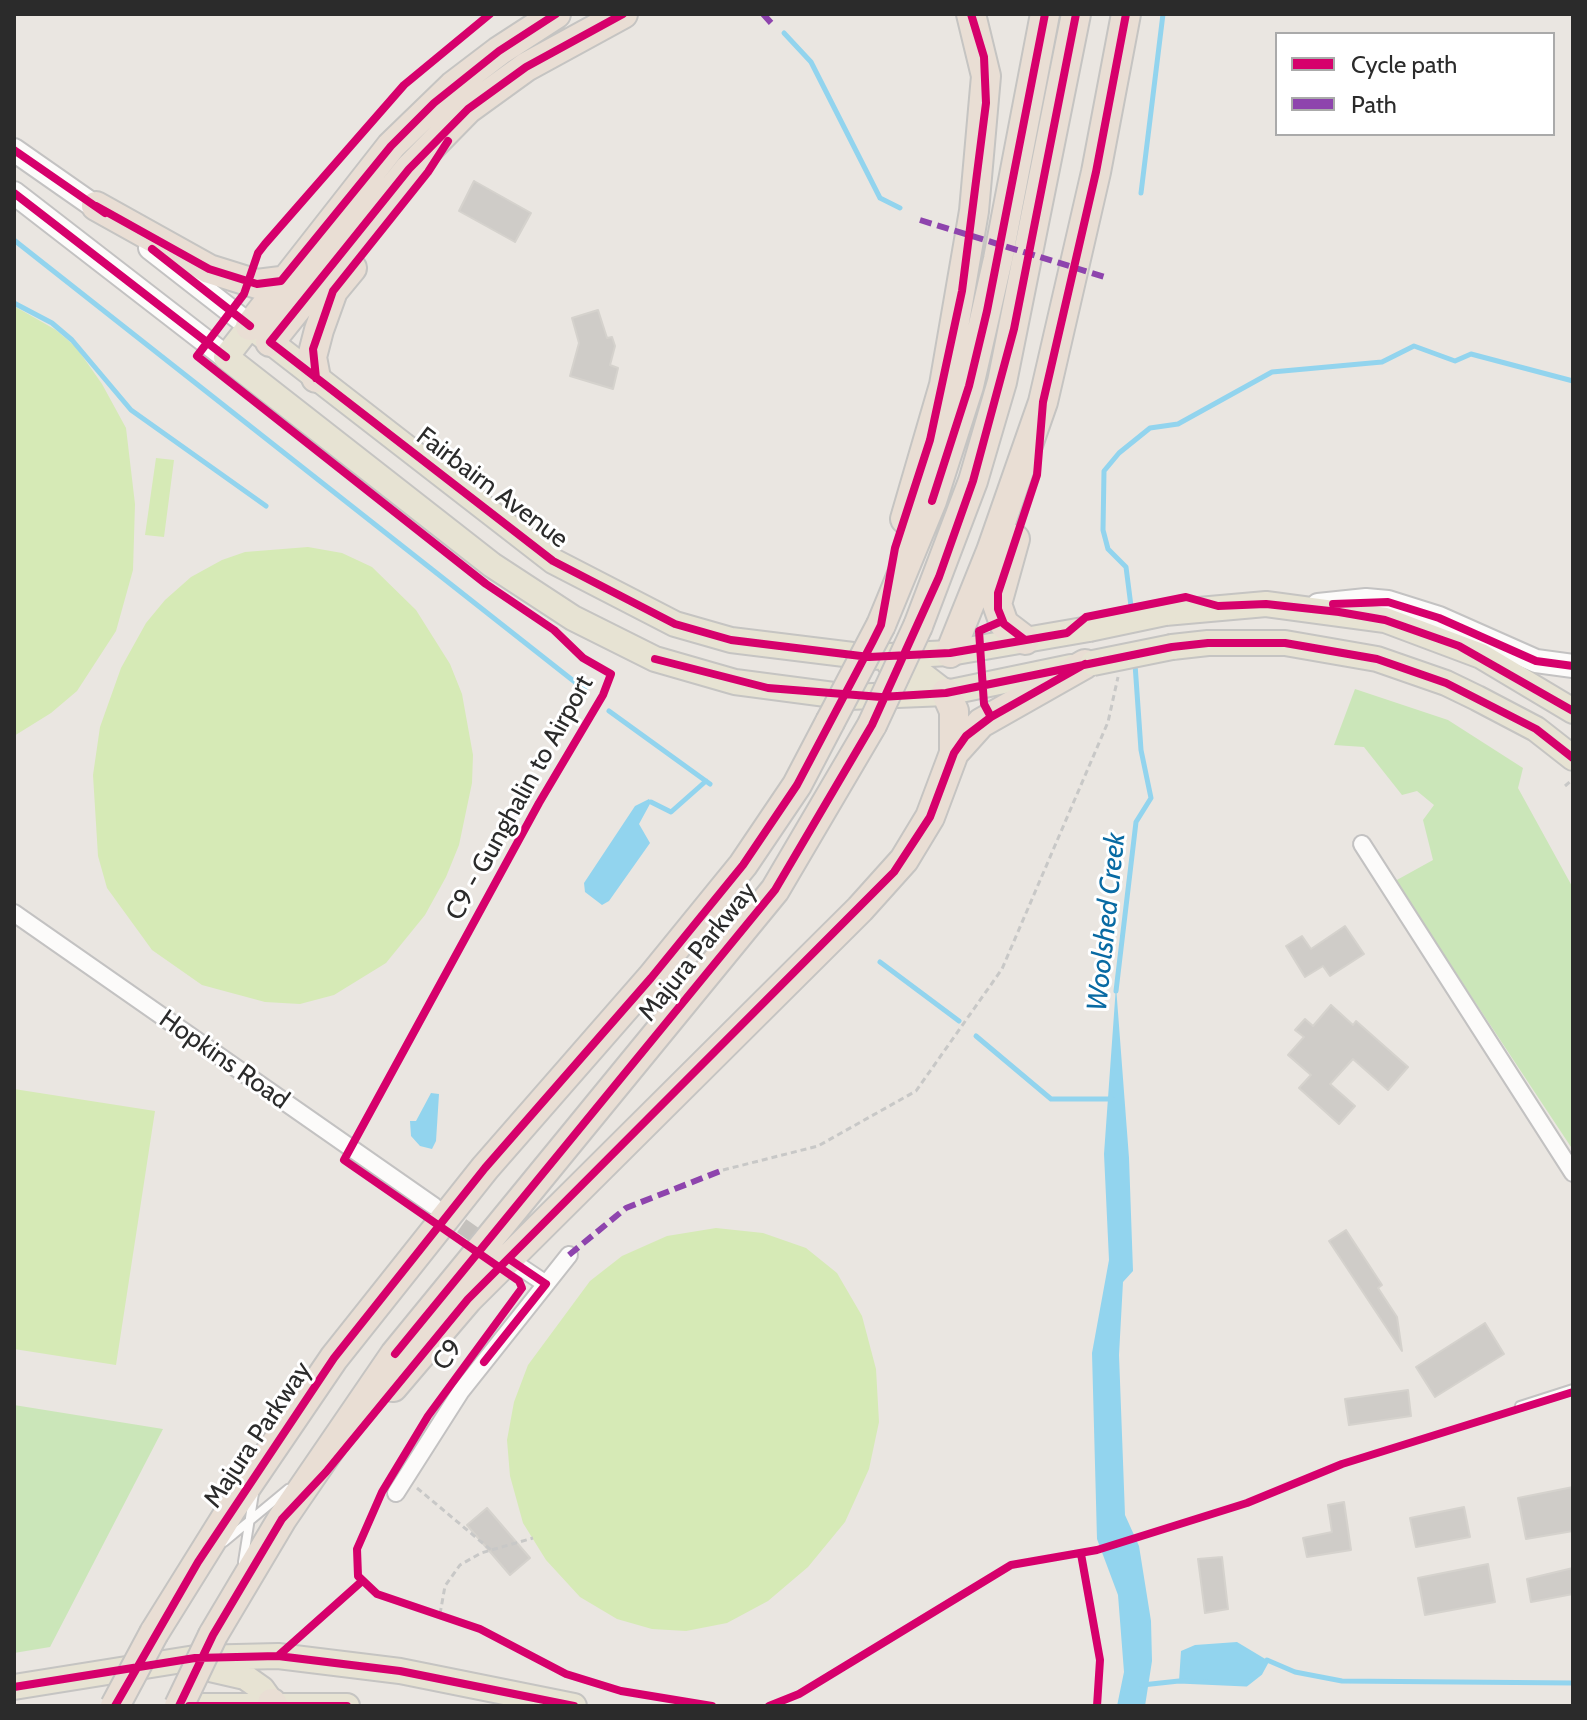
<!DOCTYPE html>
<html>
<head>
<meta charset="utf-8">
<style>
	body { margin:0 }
	#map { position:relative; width:1587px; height:1720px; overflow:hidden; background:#eae6e1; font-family:Cabin,sans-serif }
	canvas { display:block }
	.frame { position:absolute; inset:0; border:16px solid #2b2b2b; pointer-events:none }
	.legend { position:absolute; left:1275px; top:32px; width:280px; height:104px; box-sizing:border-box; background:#fff; border:2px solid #aaa; margin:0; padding:10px 14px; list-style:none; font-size:24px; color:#2b2b2b }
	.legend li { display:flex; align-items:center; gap:16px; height:40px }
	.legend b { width:40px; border:2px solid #aaa }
</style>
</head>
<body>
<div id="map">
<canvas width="1587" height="1720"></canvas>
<div class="frame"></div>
<ul class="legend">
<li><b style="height:10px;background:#d6006c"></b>Cycle path</li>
<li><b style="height:10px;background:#8e44ad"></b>Path</li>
</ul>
</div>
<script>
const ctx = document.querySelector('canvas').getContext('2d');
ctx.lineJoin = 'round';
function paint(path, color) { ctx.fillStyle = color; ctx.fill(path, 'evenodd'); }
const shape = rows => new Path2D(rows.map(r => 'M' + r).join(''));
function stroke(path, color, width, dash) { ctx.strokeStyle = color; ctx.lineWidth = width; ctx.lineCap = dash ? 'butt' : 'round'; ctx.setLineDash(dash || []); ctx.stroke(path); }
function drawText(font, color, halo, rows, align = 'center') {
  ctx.font = font + ' Cabin,sans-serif'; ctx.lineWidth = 6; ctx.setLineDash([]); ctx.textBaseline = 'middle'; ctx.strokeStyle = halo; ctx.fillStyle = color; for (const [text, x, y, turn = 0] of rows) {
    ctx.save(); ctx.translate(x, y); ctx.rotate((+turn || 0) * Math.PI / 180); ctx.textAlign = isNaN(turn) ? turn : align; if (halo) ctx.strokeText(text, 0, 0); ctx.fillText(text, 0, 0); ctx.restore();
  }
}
paint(shape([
	[1355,689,1448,720,1523,768,1518,788,1573,888,1573,1150,1395,881,1433,860,1423,820,1434,805,1417,791,1402,795,1364,747,1334,745],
	[14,1405,163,1429,50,1647,14,1653]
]), '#cbe6b9');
paint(shape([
	[14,306,56,330,76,347,102,384,126,428,135,504,133,570,116,631,77,691,51,713,14,736],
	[156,458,174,460,164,537,145,535],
	[308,547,342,553,372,567,416,610,450,664,462,694,473,755,472,783,459,845,446,877,425,915,386,963,334,995,300,1004,265,1002,202,985,152,950,107,888,98,856,93,775,100,727,121,668,146,623,165,600,191,577,222,560,245,552],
	[14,1089,155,1111,116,1365,14,1349],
	[716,1228,763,1233,806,1248,837,1273,862,1316,876,1369,879,1422,869,1469,845,1522,808,1567,768,1601,727,1623,686,1631,652,1629,617,1619,580,1597,546,1560,523,1523,510,1476,507,1440,514,1402,528,1365,590,1281,622,1256,667,1236]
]), '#d6eab6');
paint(shape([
	[649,799,651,802,639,824,650,843,609,901,602,905,585,892,584,883,635,806],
	[1116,986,1129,1158,1133,1271,1123,1282,1119,1355,1125,1515,1139,1546,1151,1621,1152,1661,1145,1706,1117,1706,1124,1672,1118,1595,1097,1539,1092,1353,1109,1260,1104,1154],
	[431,1093,439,1094,436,1141,432,1149,420,1146,411,1136,410,1121,416,1121],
	[1237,1642,1267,1660,1266,1665,1246,1684,1179,1681,1181,1651,1195,1645]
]), '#92d4ee');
stroke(shape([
	[784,33,811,62,880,198,900,208],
	[1141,193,1163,14],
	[14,240,585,690],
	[14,303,52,323,72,340,131,410,266,506],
	[1132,614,1126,567,1108,549,1103,530,1104,471,1119,453,1150,428,1178,424,1272,372,1382,362,1414,346,1455,361,1471,354,1573,381],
	[609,711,710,784],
	[651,802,671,812,706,781],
	[880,962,959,1021],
	[1116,991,1136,822,1151,798,1141,750,1135,664],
	[976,1036,1051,1099,1112,1099],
	[1142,1685,1179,1681,1246,1684,1260,1673,1267,1660,1295,1672,1342,1681,1573,1683]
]), '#92d4ee', 5);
const building = shape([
	[474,181,531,213,515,242,459,211,474,181],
	[598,310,607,338,612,337,615,346,610,365,618,368,613,389,570,376,579,343,572,318,598,310],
	[1345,926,1364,954,1330,976,1323,966,1305,977,1286,946,1302,936,1311,949,1345,926],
	[1331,1005,1353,1025,1356,1021,1408,1067,1388,1090,1353,1059,1330,1084,1355,1106,1339,1124,1299,1088,1311,1075,1288,1055,1304,1037,1295,1030,1305,1019,1313,1026,1331,1005],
	[1346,1230,1382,1285,1378,1288,1397,1317,1402,1351,1329,1241,1346,1230],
	[1485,1323,1504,1354,1435,1397,1416,1367,1485,1323],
	[1408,1390,1411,1416,1349,1425,1345,1399,1408,1390],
	[1573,1487,1573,1531,1526,1539,1518,1498,1573,1487],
	[1344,1502,1351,1550,1307,1557,1303,1538,1332,1532,1328,1505,1344,1502],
	[1464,1507,1470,1537,1416,1547,1410,1518,1464,1507],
	[487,1508,530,1558,510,1575,467,1525,487,1508],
	[1222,1557,1228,1609,1205,1613,1198,1559,1222,1557],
	[1488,1564,1495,1602,1425,1615,1418,1578,1488,1564],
	[1573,1568,1573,1594,1531,1602,1527,1579,1573,1568]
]);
paint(building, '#cfccc8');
stroke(building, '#d5d2cd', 2);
stroke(shape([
	[442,1212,492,1247]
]), '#c4c1bd', 16, [16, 8]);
const lane = shape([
	[1520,1406,1573,1389],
	[224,1542,288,1489],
	[243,1562,254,1493]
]);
const street = shape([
	[1362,844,1573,1173],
	[14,913,434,1206],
	[546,1284,569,1255],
	[396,1493,461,1391,546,1284,519,1266]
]);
const secondary = shape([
	[14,150,107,215],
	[14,193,226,357],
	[150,248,250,326],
	[1318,605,1366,600,1388,602,1439,618,1536,661,1573,666]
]);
const primary = shape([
	[1165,613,1266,604,1385,620,1481,656,1573,711],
	[1172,647,1208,643,1285,643,1377,659,1446,683,1477,698,1536,729,1573,758],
	[889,663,920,673,946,693],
	[1071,667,946,693,849,697,735,682,655,659,573,618,492,565,226,357,250,326,553,561,675,624,731,640,869,657,950,653,1089,629],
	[197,1666,245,1677,262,1689,272,1703],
	[14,1687,195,1658,278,1656,400,1671,574,1706],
	[189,1706,347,1706]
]);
const highway = shape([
	[96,206,209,269,257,284,281,281],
	[250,326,391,146,453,86,499,51,556,14],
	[270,342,409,169,468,109,526,67,623,14],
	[316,378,312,357,319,330,333,291,352,268],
	[905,519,944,385,974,211,986,76,971,14],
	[1015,539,997,604,1004,624,1025,640],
	[881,625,932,501,969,386,998,259,1045,14],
	[918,626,973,481,1002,382,1076,14],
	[950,653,991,551,1043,402,1096,172,1126,14],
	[954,753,981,723,1085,664],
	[393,1387,468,1299,860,909,904,860,930,817,954,753,954,711,946,693],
	[154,1633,230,1511,334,1358,485,1168,651,978,743,865,797,785,830,722],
	[213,1635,282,1519,395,1354,775,890,872,725],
	[272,1703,274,1706]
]);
stroke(lane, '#c3c2c2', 12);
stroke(street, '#c3c2c2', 20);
stroke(secondary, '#c3c2c2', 26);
stroke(primary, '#c5c4c2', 28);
stroke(highway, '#c5c4c2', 32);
stroke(shape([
	[1565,786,1573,779],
	[723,1170,818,1146,916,1091,1002,969,1108,722,1118,677],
	[417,1488,491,1550],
	[440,1614,445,1586,460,1565,481,1553,533,1538]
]), '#c8c8c7', 3, [6, 4]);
stroke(lane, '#fcfbfa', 8);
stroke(street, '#fcfbfa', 16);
stroke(secondary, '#fcfbfa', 22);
stroke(primary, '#e7e3d3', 24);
stroke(highway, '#e9ded4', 28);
const primaryBridge = shape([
	[1089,629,1165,613],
	[1093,663,1172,647]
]);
const highwayBridge = shape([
	[830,722,881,625],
	[872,725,918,626],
	[115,1706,154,1633],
	[179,1706,213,1635]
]);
stroke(primaryBridge, '#c5c4c2', 28, []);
stroke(highwayBridge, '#c5c4c2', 32, []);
stroke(primaryBridge, '#e7e3d3', 24);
stroke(highwayBridge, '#e9ded4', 28);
stroke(shape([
	[763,14,773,25],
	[920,220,1108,278],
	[569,1255,626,1208,723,1170]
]), '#8e44ad', 6, [12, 6]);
stroke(shape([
	[490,14,404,85,265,244,258,253,244,294,197,356,486,584,554,630,583,658,611,674,603,695,539,803,344,1160,519,1281,522,1288,428,1416,382,1492,357,1549,358,1576,377,1594,480,1629,566,1674,621,1691,712,1706],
	[623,14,526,67,468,109,409,169,270,342,553,561,675,624,731,640,869,657,950,653,1067,633,1086,617,1186,597,1218,606,1266,604,1339,612,1385,620,1459,646,1573,711],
	[14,150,105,213],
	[14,193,226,357],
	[96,206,209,269,257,284,281,281,391,146,434,103,499,51,556,14],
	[152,249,250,326],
	[316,378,313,349,333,291,428,172,448,141],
	[932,501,969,386,987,311,1045,14],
	[1333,604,1388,602,1439,618,1536,661,1573,666],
	[1025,640,1004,624,998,609,998,593,1037,475,1043,402,1096,172,1126,14],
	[655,659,768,688,881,697,946,693,1172,647,1208,643,1285,643,1377,659,1446,683,1536,729,1573,758],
	[991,717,984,704,979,631,1002,621],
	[395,1354,775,890,872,725,939,577,973,481,1014,329,1076,14],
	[484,1362,546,1284,509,1259],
	[1081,1554,1100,1660,1097,1706],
	[278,1656,361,1582],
	[14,1687,195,1658,278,1656,400,1671,574,1706],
	[115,1706,198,1562,334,1358,485,1168,651,978,743,865,797,785,872,643,881,625,895,548,930,440,962,291,986,103,984,57,971,14],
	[179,1706,213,1635,282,1519,326,1472,468,1299,894,872,930,817,954,753,966,736,991,717,1085,664],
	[189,1706,347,1706],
	[769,1706,799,1694,1011,1565,1097,1550,1247,1503,1342,1464,1573,1392]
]), '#d6006c', 8);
drawText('26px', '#2b2b2b', '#fff', [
	["Fairbairn Avenue",492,488,37],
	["C9 - Gunghalin to Airport",520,798,-61],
	["Majura Parkway",698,952,-51],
	["Hopkins Road",224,1060,35],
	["C9",448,1355,-54],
	["Majura Parkway",258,1435,-56]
]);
drawText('italic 28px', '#086aa3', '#fff', [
	["Woolshed Creek",1107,922,-84]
]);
</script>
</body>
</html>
